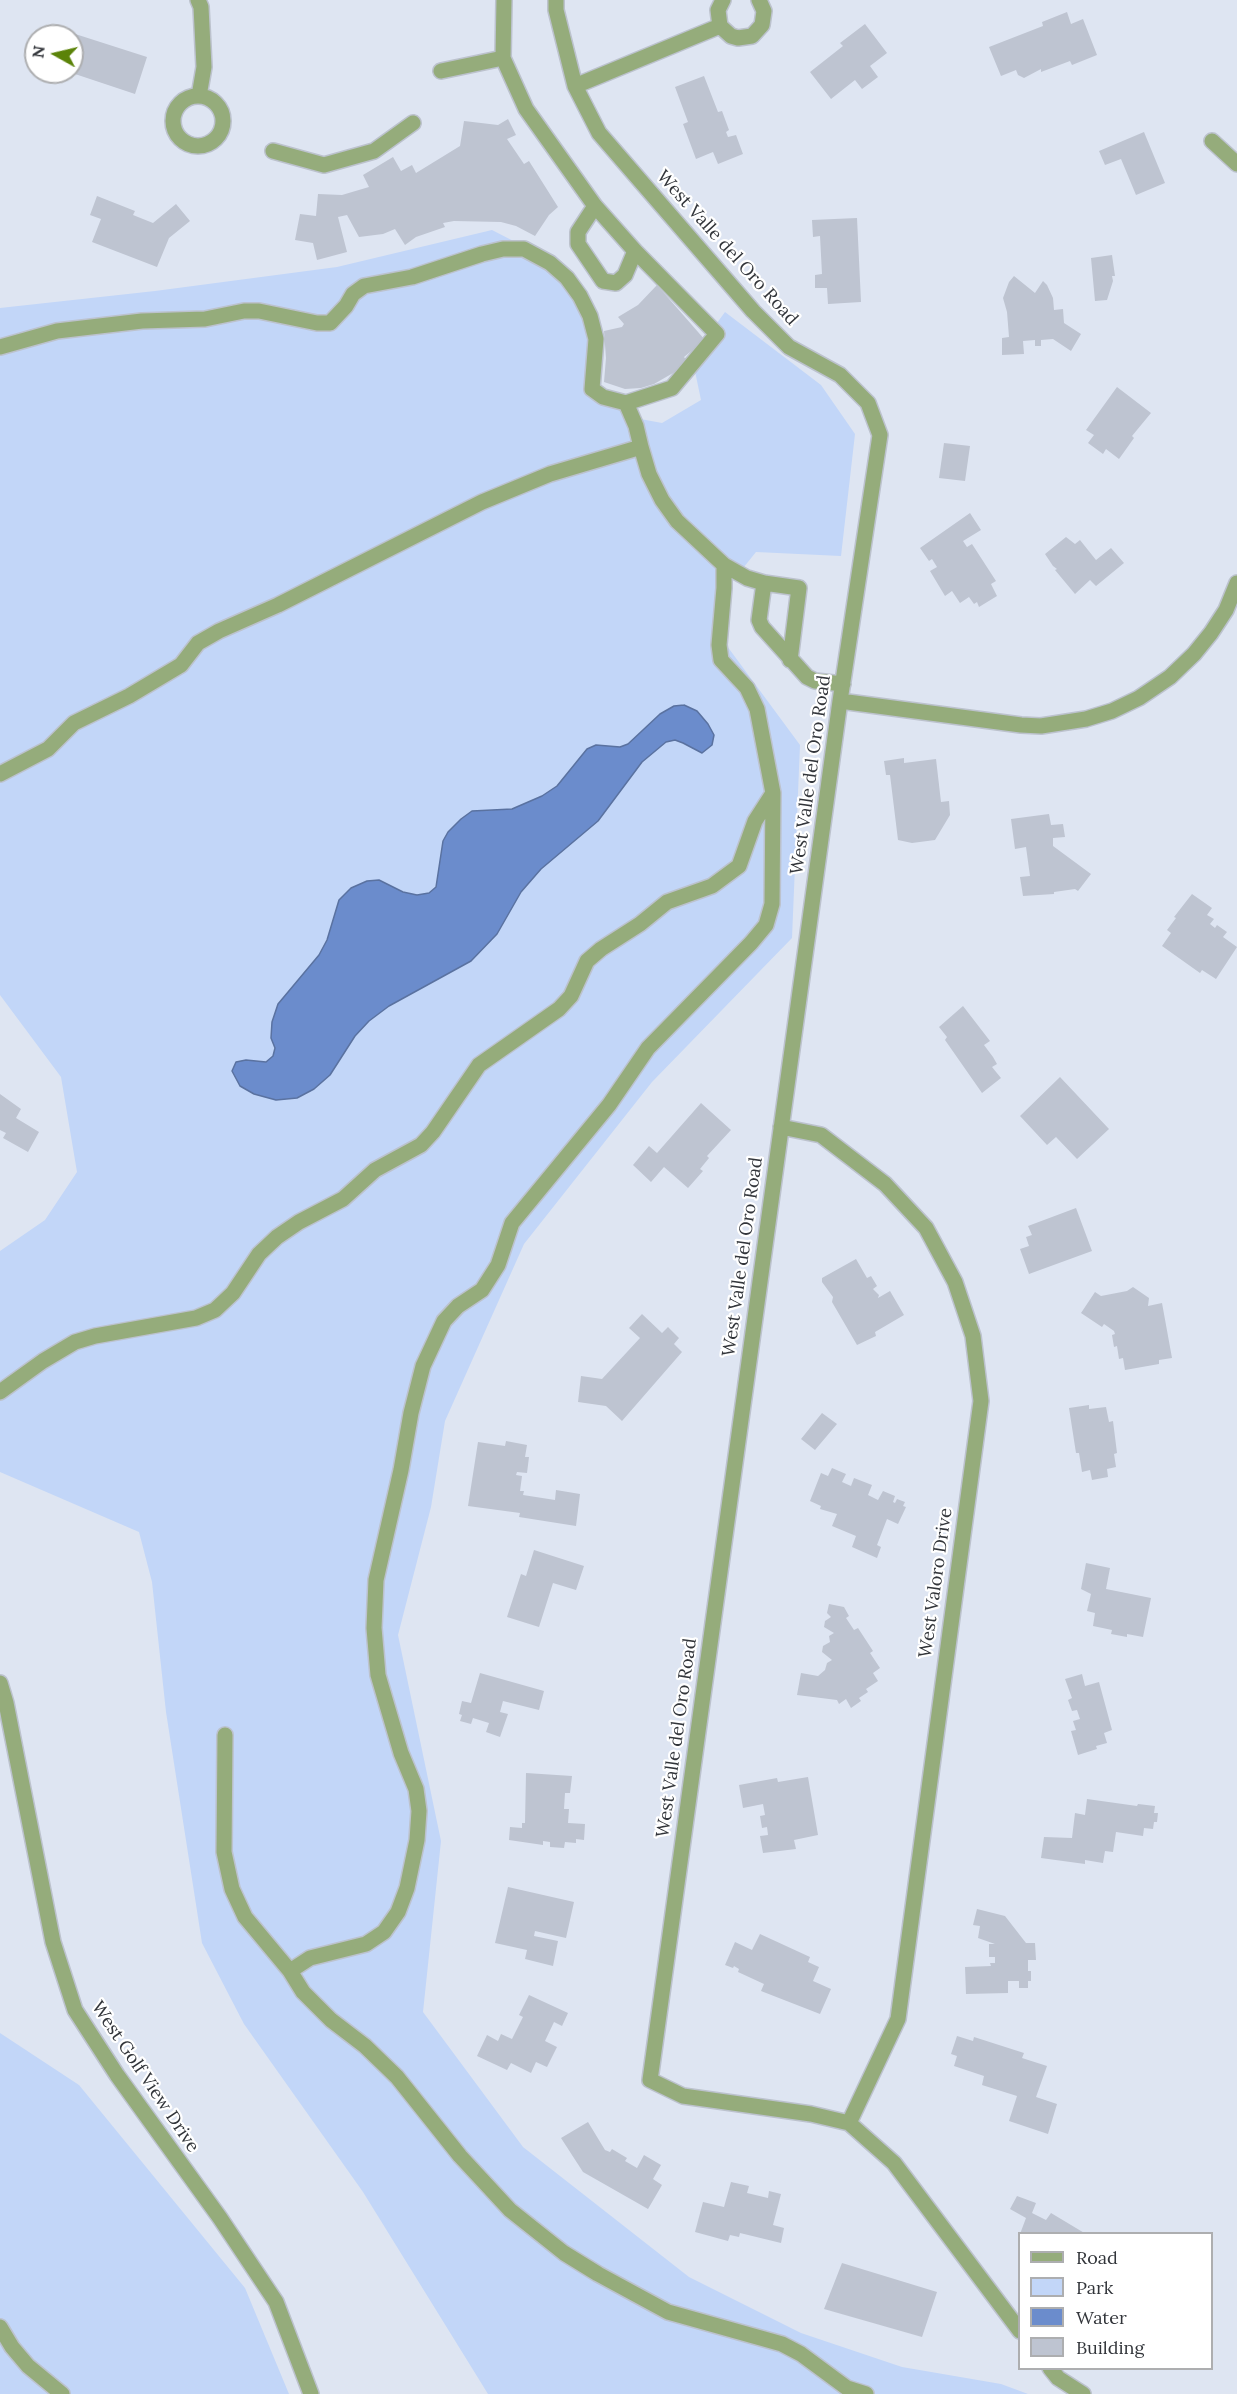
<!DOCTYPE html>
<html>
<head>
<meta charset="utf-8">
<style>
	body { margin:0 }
	#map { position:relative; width:1237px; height:2394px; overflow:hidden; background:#dee5f2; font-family:Lora,serif }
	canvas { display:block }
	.legend { position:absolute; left:1018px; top:2232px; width:195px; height:138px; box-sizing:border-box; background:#fff; border:2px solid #adaeb0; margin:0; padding:8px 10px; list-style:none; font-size:18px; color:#32353a }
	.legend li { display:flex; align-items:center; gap:12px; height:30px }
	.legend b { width:30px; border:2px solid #adaeb0 }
	.north { position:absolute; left:24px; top:24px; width:60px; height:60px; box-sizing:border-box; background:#fff; border:2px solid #adaeb0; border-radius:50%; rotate:278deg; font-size:16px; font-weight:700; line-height:24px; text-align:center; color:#32353a }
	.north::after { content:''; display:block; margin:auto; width:21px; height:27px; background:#5b8309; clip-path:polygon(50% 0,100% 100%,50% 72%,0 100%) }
</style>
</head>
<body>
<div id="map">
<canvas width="1237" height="2394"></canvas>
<ul class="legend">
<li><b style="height:8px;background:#95ac7b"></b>Road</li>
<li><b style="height:16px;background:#c2d6f8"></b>Park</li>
<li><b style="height:16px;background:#6b8ccc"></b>Water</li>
<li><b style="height:16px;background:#bec4d1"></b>Building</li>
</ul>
<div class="north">N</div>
</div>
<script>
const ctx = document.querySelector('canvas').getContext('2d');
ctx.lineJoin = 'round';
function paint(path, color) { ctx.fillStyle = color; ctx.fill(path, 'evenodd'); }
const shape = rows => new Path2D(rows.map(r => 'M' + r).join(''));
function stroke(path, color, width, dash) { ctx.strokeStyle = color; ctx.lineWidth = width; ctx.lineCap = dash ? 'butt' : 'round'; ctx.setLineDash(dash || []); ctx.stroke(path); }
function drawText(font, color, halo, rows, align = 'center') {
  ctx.font = font + ' Lora,serif'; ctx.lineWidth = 4.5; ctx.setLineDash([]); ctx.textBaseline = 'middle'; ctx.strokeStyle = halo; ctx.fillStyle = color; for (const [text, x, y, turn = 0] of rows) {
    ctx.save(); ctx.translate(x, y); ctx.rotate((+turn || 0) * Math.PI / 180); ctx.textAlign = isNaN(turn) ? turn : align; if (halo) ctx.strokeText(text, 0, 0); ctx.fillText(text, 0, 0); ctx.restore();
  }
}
paint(shape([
	[492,230,562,266,595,331,594,393,635,418,662,423,701,400,692,357,725,312,821,385,855,434,841,556,756,552,731,583,727,646,800,745,792,938,652,1082,524,1244,445,1421,431,1507,398,1635,441,1841,423,2012,523,2147,689,2277,801,2333,902,2367,1001,2384,1028,2394,488,2394,363,2192,244,2024,202,1943,166,1712,152,1582,139,1532,0,1472,0,1251,45,1220,77,1172,61,1077,0,995,0,308,155,291,337,267],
	[0,2033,79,2085,245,2288,289,2394,0,2394]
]), '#c2d6f8');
const water = shape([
	[684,705,697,711,708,724,714,735,712,745,702,753,683,743,675,740,666,742,642,762,598,821,541,869,521,892,497,934,471,961,389,1006,369,1021,355,1036,330,1075,314,1089,297,1098,276,1100,254,1094,240,1086,232,1071,236,1062,246,1060,266,1062,273,1056,275,1048,271,1038,272,1022,278,1004,319,955,327,940,339,900,351,888,367,881,379,880,403,892,417,895,429,893,436,887,443,841,448,832,461,819,472,811,512,809,542,796,557,786,587,749,596,745,620,747,628,744,660,714,674,706,684,705]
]);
paint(water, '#6b8ccc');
stroke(water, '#5a72a0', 1.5);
paint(shape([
	[1067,12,1071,24,1083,19,1097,55,1072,65,1070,61,1041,72,1041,69,1024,78,1018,75,1016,70,1001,76,989,47,1043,26,1042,22],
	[865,24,887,53,870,66,878,77,862,89,855,80,831,99,810,72,843,46,840,43],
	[69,32,147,57,135,94,72,73,72,36,68,36],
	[704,76,718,112,722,111,729,130,726,132,728,137,736,135,743,154,718,164,713,152,696,159,683,124,688,122,675,87],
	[508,119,516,135,507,139,524,164,529,161,558,207,549,215,535,236,516,226,501,222,454,221,443,223,445,227,416,237,405,245,395,229,383,234,359,237,347,215,338,217,347,252,317,260,313,243,295,240,300,214,316,216,318,194,342,195,369,187,363,175,393,157,401,171,412,165,416,173,460,146,464,121,498,125],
	[1144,132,1165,183,1136,195,1121,159,1105,165,1099,151],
	[97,196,135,211,133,215,153,223,176,204,190,221,169,238,157,267,92,242,101,219,90,215],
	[857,218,861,302,828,304,827,288,815,288,815,275,822,274,820,236,813,237,812,220],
	[1112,255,1115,276,1112,276,1113,281,1107,300,1095,301,1091,258],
	[1014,276,1035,293,1043,281,1047,285,1053,298,1054,310,1063,309,1064,323,1081,334,1071,351,1053,339,1041,340,1041,346,1035,346,1035,340,1023,341,1024,354,1002,355,1002,338,1009,337,1007,312,1003,298,1009,282],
	[657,285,705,340,684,357,687,361,680,369,654,384,641,388,625,389,604,382,606,358,604,331,622,327,624,324,618,317,638,305],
	[1117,387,1151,413,1132,436,1134,438,1119,459,1106,449,1103,454,1088,443,1094,435,1086,430],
	[944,443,970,446,965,481,939,478],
	[970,513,981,530,963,541,967,547,972,544,996,581,991,584,997,596,979,607,977,602,974,604,969,597,960,603,952,591,945,596,930,571,937,567,932,559,929,561,920,548],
	[1066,537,1075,544,1080,540,1096,560,1111,548,1124,563,1096,586,1090,580,1075,594,1055,570,1057,569,1053,566,1045,554],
	[904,758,904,763,936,759,941,802,949,801,950,815,935,840,912,843,898,840,890,775,886,775,884,761],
	[1049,814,1051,825,1063,824,1065,837,1053,838,1053,846,1091,874,1078,891,1075,889,1054,892,1054,894,1023,896,1020,877,1030,876,1026,847,1015,849,1011,819],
	[1192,894,1212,908,1207,915,1214,919,1210,924,1215,928,1217,925,1227,932,1223,937,1237,947,1216,979,1202,970,1200,973,1162,946,1171,933,1167,930,1176,918,1174,917],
	[963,1006,990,1041,984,1045,993,1057,997,1064,992,1067,1001,1078,982,1093,945,1040,947,1037,939,1027],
	[1060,1077,1109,1129,1077,1159,1056,1137,1047,1145,1020,1116],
	[0,1094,21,1109,16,1118,39,1132,28,1152,3,1138,6,1133,0,1130],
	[701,1103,731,1130,707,1156,709,1158,700,1169,703,1171,688,1188,664,1167,651,1182,633,1165,649,1146,657,1153],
	[1076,1208,1092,1251,1029,1274,1020,1249,1029,1246,1026,1237,1032,1235,1028,1226],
	[856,1259,867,1278,871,1276,877,1286,873,1289,879,1295,878,1298,890,1291,904,1315,875,1332,876,1336,857,1345,832,1302,833,1297,822,1282,822,1278],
	[1133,1287,1149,1298,1148,1306,1162,1303,1172,1358,1159,1360,1159,1364,1125,1370,1123,1358,1119,1359,1117,1346,1114,1347,1112,1335,1115,1334,1114,1331,1104,1324,1102,1327,1081,1313,1095,1292,1101,1296,1127,1291],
	[642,1314,662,1333,668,1327,679,1338,674,1344,682,1352,622,1421,606,1406,578,1402,581,1376,602,1379,640,1338,629,1328],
	[1089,1405,1089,1409,1106,1407,1109,1422,1113,1421,1117,1453,1114,1454,1116,1467,1107,1469,1108,1477,1092,1480,1090,1470,1082,1472,1079,1453,1076,1453,1069,1408],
	[822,1413,837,1424,815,1450,801,1439],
	[506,1441,527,1445,525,1457,529,1457,527,1473,517,1472,516,1475,522,1476,520,1491,524,1491,523,1495,555,1500,556,1490,580,1494,576,1526,519,1517,520,1513,468,1506,478,1442,505,1446],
	[832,1468,846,1474,842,1482,851,1486,854,1478,872,1485,868,1495,878,1500,883,1491,895,1496,893,1502,895,1503,897,1499,905,1502,903,1506,906,1507,898,1524,887,1519,877,1545,881,1547,877,1558,852,1547,856,1536,832,1526,837,1514,820,1509,821,1506,810,1501,821,1473,828,1476],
	[534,1550,584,1566,576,1590,553,1583,539,1627,507,1617,521,1574,526,1576],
	[1086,1563,1110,1568,1106,1589,1151,1598,1143,1637,1127,1634,1127,1637,1111,1634,1112,1630,1093,1626,1095,1613,1087,1611,1091,1594,1081,1589],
	[829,1604,844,1607,849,1616,846,1618,854,1630,858,1628,873,1651,870,1653,880,1668,873,1673,878,1681,866,1689,868,1692,859,1698,861,1701,851,1708,846,1699,839,1704,837,1700,797,1695,801,1673,818,1676,825,1670,827,1663,832,1660,822,1652,823,1646,830,1642,829,1636,834,1633,824,1627,825,1621,831,1617,827,1613],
	[480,1673,544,1691,539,1710,503,1701,500,1712,508,1714,500,1737,486,1732,489,1723,473,1718,471,1724,460,1721,462,1715,459,1714,462,1701,471,1703],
	[1082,1674,1085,1686,1099,1682,1112,1730,1104,1733,1107,1743,1096,1746,1097,1749,1078,1755,1071,1731,1076,1730,1073,1721,1080,1719,1077,1710,1072,1711,1068,1700,1072,1698,1065,1679],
	[526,1773,572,1776,570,1793,565,1793,564,1809,569,1809,568,1823,585,1824,584,1840,576,1839,576,1843,565,1842,564,1848,550,1847,550,1842,543,1841,543,1845,509,1840,510,1827,522,1828,522,1823,525,1823],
	[808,1777,818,1835,794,1840,796,1849,763,1853,760,1836,768,1835,767,1827,762,1828,760,1816,765,1815,763,1804,743,1808,739,1785,777,1778,778,1782],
	[1087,1799,1137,1806,1138,1804,1155,1806,1154,1813,1158,1813,1157,1822,1154,1822,1153,1829,1144,1828,1143,1836,1116,1832,1113,1852,1105,1851,1103,1863,1085,1860,1085,1864,1041,1858,1044,1837,1072,1838,1075,1813,1085,1815],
	[508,1887,574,1902,566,1938,535,1931,534,1936,558,1941,553,1966,525,1959,527,1950,495,1943],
	[977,1909,1005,1916,1026,1943,1035,1943,1036,1960,1028,1960,1028,1971,1031,1971,1031,1981,1028,1981,1028,1988,1019,1988,1019,1981,1008,1981,1008,1993,966,1994,965,1967,991,1966,990,1963,995,1963,995,1957,989,1957,989,1944,995,1944,978,1938,980,1926,973,1925],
	[760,1934,810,1957,808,1962,819,1967,813,1981,831,1989,820,2014,761,1991,764,1984,738,1972,739,1969,734,1966,733,1968,725,1965,735,1942,752,1950],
	[529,1995,568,2013,562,2026,554,2022,545,2041,557,2047,547,2067,536,2062,531,2073,511,2063,507,2070,477,2056,487,2035,498,2041,501,2034,512,2039,523,2017,519,2015],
	[957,2036,973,2041,974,2037,1024,2053,1022,2058,1047,2066,1036,2097,1057,2104,1048,2134,1009,2121,1017,2096,982,2085,984,2076,954,2066,957,2056,951,2054],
	[588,2122,605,2150,610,2152,612,2149,627,2158,625,2161,637,2168,644,2155,661,2165,653,2179,662,2185,648,2209,583,2172,561,2138],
	[731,2182,749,2186,747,2193,768,2198,769,2191,781,2194,773,2225,784,2228,781,2243,740,2233,739,2237,730,2235,728,2241,695,2232,703,2202,724,2207],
	[1017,2196,1036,2203,1032,2213,1046,2220,1051,2213,1086,2234,1020,2234,1026,2218,1010,2209],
	[842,2263,937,2292,922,2337,824,2309]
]), '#bec4d1');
const minor = shape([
	[198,0,201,7,204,67,199,96],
	[504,0,503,58,526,109,595,206,635,251,717,334,672,388,626,403],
	[556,0,556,10,575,86,599,133,753,311,789,347,840,375,868,403,880,435,840,701,650,2080,683,2096,811,2114,849,2123,894,2163,1020,2331],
	[723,0,718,10,720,26,731,36,738,38,752,36,762,25,764,11,759,0],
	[441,71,503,58],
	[575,86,720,26],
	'173 121a25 25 0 1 1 50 0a25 25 0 1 1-50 0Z',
	[1212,141,1237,164],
	[273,151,324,165,374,151,413,123],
	[595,206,578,232,578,244,603,281,616,283,625,275,635,251],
	[0,347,57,331,142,321,205,319,244,311,259,311,317,323,330,323,346,306,353,294,364,286,412,277,482,254,503,249,524,249,550,263,567,278,580,296,590,316,596,339,592,389,603,397,626,403,636,426,641,447,550,474,482,502,278,605,219,631,198,643,181,665,129,696,74,723,48,749,0,774],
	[641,447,649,474,662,500,677,521,724,565,747,578,764,583,799,588,790,660],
	[764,583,759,620,762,627,807,677,815,681,843,684],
	[840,701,1021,725,1041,726,1086,719,1112,711,1139,698,1170,677,1194,654,1211,633,1226,610,1237,583],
	[781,1127,821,1135,885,1184,926,1228,955,1282,973,1336,981,1401,898,2019,849,2123],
	[0,1392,43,1361,75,1342,95,1336,196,1318,215,1310,233,1293,259,1254,277,1237,299,1222,343,1199,375,1170,421,1145,433,1132,479,1065,559,1009,571,996,587,961,601,949,640,924,667,902,712,886,739,866,755,821,773,793],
	[0,1683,6,1703,53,1942,75,2010,117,2075,220,2218,276,2302,311,2394],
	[225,1735,224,1852,232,1889,245,1917,290,1971,310,1958,366,1944,384,1932,398,1912,407,1888,417,1840,419,1811,416,1789,401,1753,378,1675,374,1628,376,1580,401,1470,411,1413,423,1366,444,1321,458,1306,482,1290,498,1265,512,1223,609,1105,648,1048,751,943,766,925,772,904,773,793,757,709,747,688,721,660,719,645,724,588,724,565],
	[290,1971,303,1992,331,2020,365,2046,397,2077,460,2156,510,2210,564,2253,598,2274,668,2312,782,2344,801,2354,847,2388,866,2394],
	[0,2327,12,2347,28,2366,62,2394],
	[1050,2368,1058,2378,1083,2394]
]);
stroke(minor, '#bcc2cd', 18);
stroke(minor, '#95ac7b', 15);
drawText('18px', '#32353a', '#fff', [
	["West Valle del Oro Road",727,248,48],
	["West Valle del Oro Road",811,775,-82],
	["West Valle del Oro Road",743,1257,-82],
	["West Valoro Drive",936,1583,-82],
	["West Valle del Oro Road",677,1738,-82],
	["West Golf View Drive",145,2077,56]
]);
</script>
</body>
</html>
